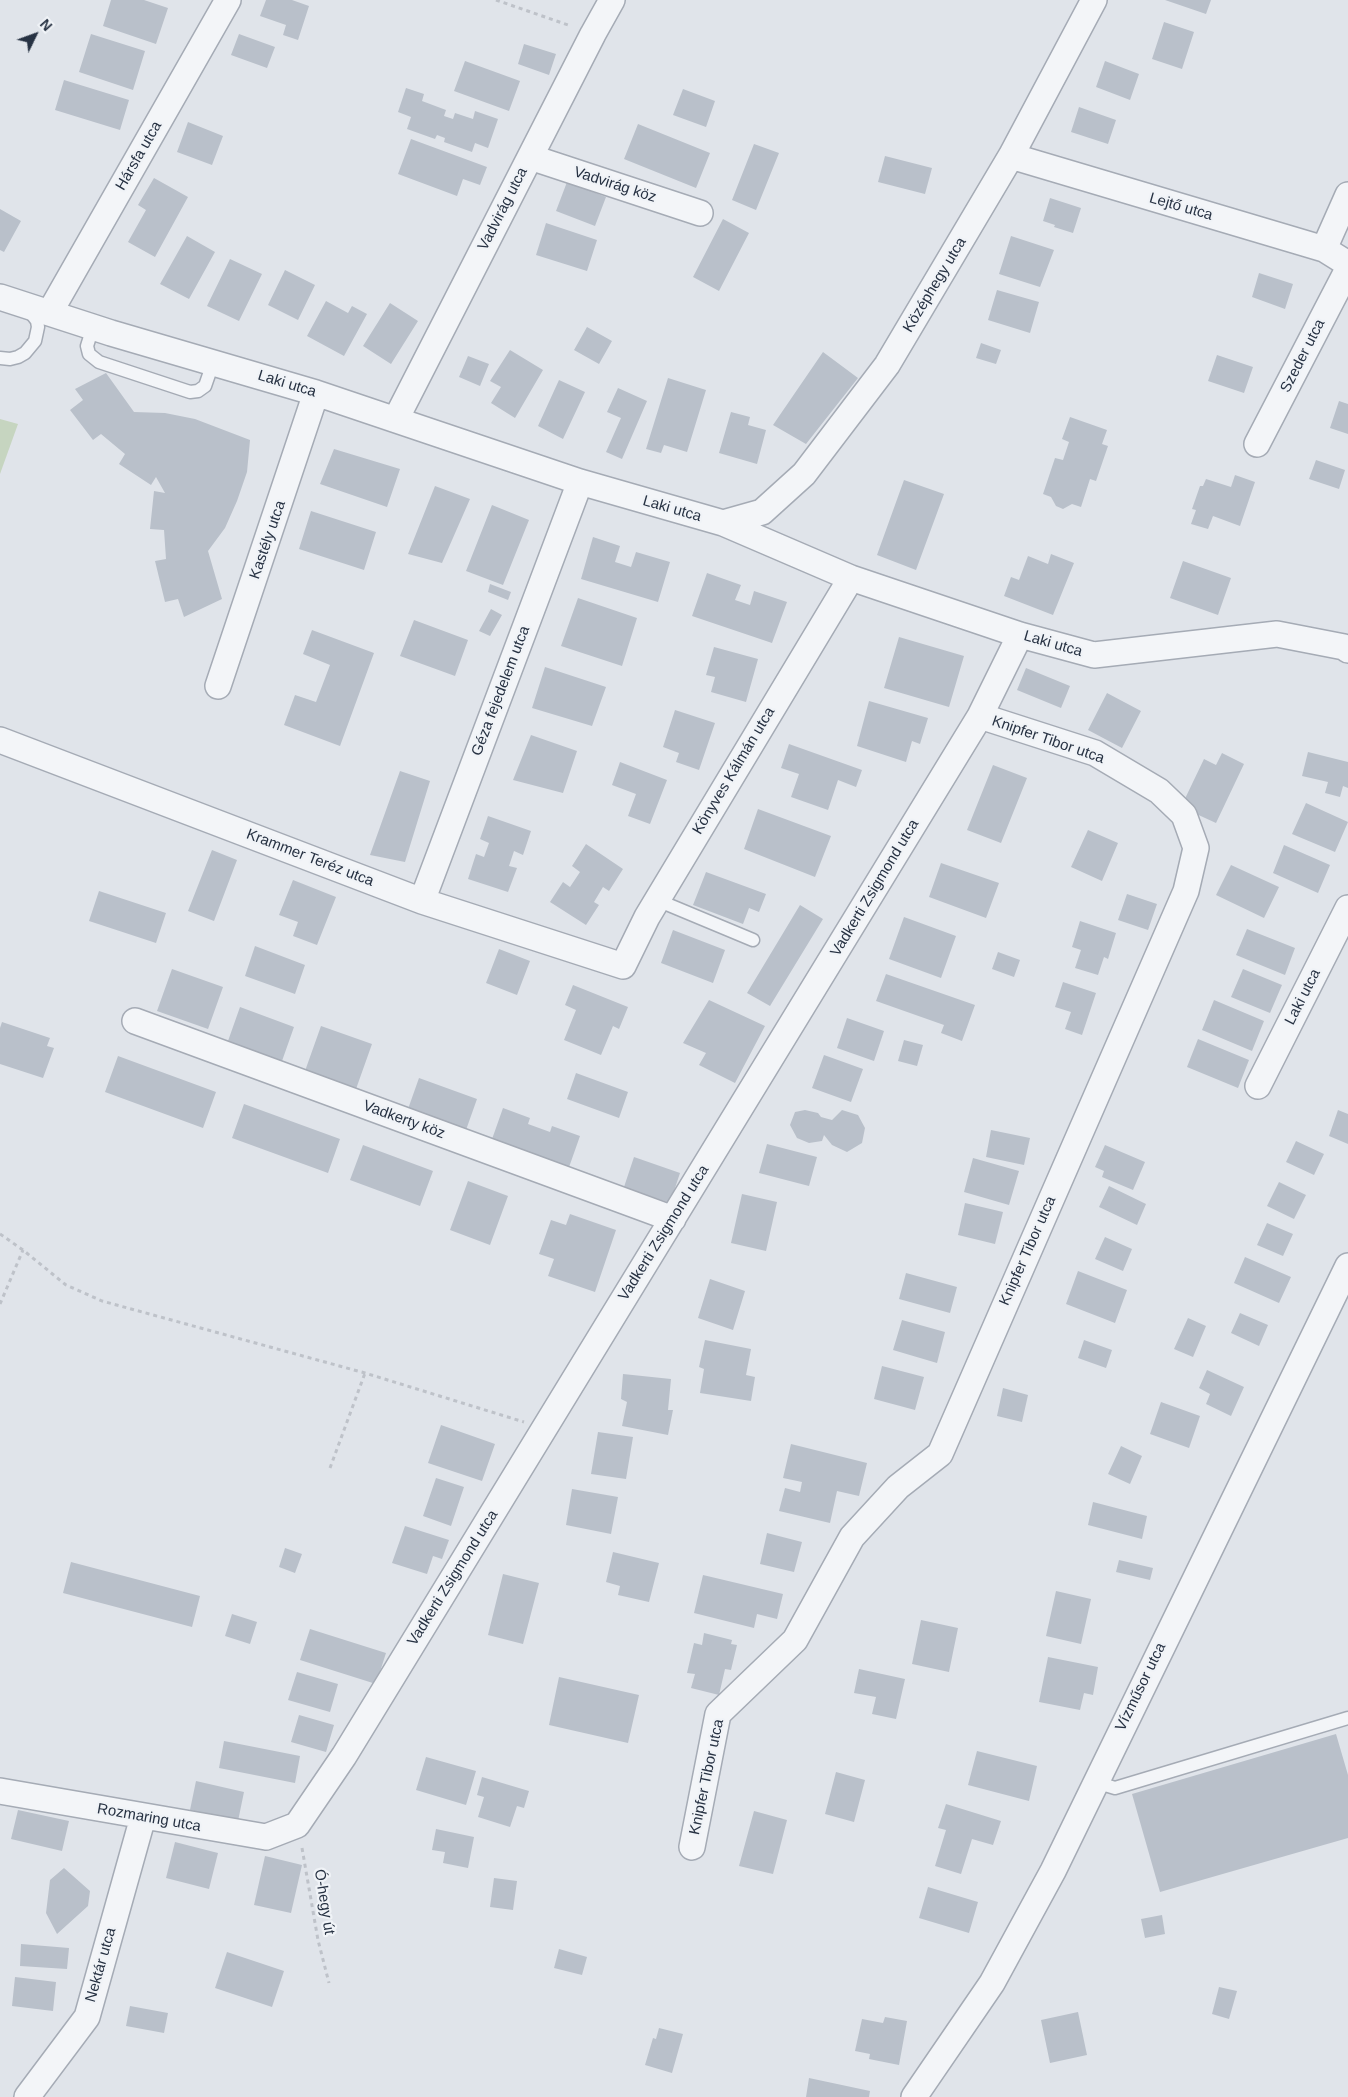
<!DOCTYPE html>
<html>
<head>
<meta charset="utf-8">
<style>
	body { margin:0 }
	#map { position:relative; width:1348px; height:2097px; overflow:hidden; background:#e0e4ea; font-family:Helvetica,sans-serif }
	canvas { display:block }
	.north { position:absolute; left:10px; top:10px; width:50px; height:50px; -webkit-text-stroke:4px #f0f3f7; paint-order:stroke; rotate:48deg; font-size:14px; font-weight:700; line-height:20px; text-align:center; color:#273243 }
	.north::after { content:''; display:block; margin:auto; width:18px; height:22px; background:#273243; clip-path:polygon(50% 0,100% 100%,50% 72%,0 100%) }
</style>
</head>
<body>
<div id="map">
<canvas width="1348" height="2097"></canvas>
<div class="north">N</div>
</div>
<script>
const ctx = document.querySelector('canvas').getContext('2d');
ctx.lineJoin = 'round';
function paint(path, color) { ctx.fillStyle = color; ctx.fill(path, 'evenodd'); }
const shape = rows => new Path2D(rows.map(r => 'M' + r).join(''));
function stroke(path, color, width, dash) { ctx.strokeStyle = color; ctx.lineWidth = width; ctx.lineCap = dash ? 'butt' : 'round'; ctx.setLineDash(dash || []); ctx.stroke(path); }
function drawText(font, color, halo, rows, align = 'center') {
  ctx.font = font + ' Helvetica,sans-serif'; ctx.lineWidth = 4.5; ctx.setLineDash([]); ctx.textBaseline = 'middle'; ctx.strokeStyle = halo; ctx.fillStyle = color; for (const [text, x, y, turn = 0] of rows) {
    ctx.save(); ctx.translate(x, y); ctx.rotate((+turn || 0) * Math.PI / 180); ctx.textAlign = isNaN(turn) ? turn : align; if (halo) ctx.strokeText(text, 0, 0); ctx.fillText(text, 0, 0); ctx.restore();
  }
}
paint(shape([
	[0,419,18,424,0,474]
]), '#c6d5c0');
paint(shape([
	[111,0,144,0,168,8,156,44,103,26],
	[266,0,292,0,309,6,298,40,283,35,286,25,260,16],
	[1165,0,1211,0,1206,14],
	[1164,22,1194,32,1182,69,1152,59],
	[91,34,145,51,133,90,79,72],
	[239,34,275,47,267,68,231,55],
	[524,44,556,54,549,75,518,64],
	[465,61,520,81,509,111,454,91],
	[1105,61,1139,74,1130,100,1096,87],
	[64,80,129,100,120,130,55,110],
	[406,88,424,94,422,101,446,110,444,116,453,119,455,113,473,119,475,111,498,119,488,148,475,143,472,152,444,142,445,138,437,135,435,139,407,129,411,117,398,112],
	[683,89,715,101,706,127,673,115],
	[1079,107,1116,120,1108,144,1071,132],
	[188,122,223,136,212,165,177,152],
	[638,124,710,153,696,188,624,159],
	[411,139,487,167,480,185,463,179,457,196,398,174],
	[754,144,779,153,756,210,732,200],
	[885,156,932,168,925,194,878,182],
	[154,178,188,197,155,257,128,242,146,210,138,205],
	[567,182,606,197,595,226,556,211],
	[1050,198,1081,208,1073,233,1054,227,1055,225,1043,221],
	[0,209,21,221,4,252,0,250],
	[723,219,749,233,719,291,693,277],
	[546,223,597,240,587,271,536,255],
	[187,236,215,252,189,299,160,284],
	[1011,236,1054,250,1040,287,999,274],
	[230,259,262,274,239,321,207,306],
	[285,270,315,285,298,320,268,305],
	[1259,273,1293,284,1285,309,1252,297],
	[997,290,1039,302,1030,333,988,320],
	[326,301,348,313,352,306,367,314,344,356,307,336],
	[390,303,418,321,391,364,363,346],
	[587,327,612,341,599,364,574,350],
	[981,343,1001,350,996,364,976,358],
	[510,350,543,370,515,418,491,403,501,387,490,381],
	[823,352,858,378,806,444,773,425],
	[1217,355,1253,367,1244,393,1208,381],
	[468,356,489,364,480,386,459,377],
	[106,373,134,412,165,413,195,419,250,440,247,472,237,501,225,528,208,551,222,599,184,617,178,599,165,602,155,561,166,559,164,530,150,529,154,491,165,493,156,477,151,485,119,464,125,454,101,434,93,440,70,410,83,400,75,389],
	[668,378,706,390,687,452,664,445,661,453,646,449],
	[559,380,585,392,563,439,538,426],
	[618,388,647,401,622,459,606,452,621,418,607,412],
	[1339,401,1348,404,1348,434,1330,428],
	[731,412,750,417,748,425,766,430,757,464,719,453],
	[1070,417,1107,430,1102,444,1108,446,1096,481,1090,479,1081,507,1072,504,1063,509,1056,506,1051,497,1043,494,1055,458,1063,460,1069,442,1062,439],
	[334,449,400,469,387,507,320,484],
	[1316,460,1345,470,1339,489,1309,479],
	[1235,475,1255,482,1240,526,1213,516,1208,529,1191,524,1196,510,1192,509,1200,486,1203,486,1206,479,1231,487],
	[904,480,944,494,916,570,877,555],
	[435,486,470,499,442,563,408,554],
	[492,505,529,520,503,585,466,571],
	[311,511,376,532,364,570,299,549],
	[593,537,620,546,615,562,631,567,636,552,670,562,658,602,581,579],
	[1051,554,1074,563,1053,615,1004,596,1011,577,1019,580,1028,556,1048,564],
	[1183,561,1231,578,1218,615,1170,598],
	[707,573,741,585,735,600,750,605,754,591,787,602,772,643,692,616],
	[490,584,511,592,508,600,488,592],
	[578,598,637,618,622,666,561,646],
	[491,609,502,615,490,636,479,631],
	[414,620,468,640,455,676,400,656],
	[312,630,374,653,340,746,284,725,295,695,316,702,330,665,303,654],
	[899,637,964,656,949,707,884,688],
	[714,647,758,659,746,702,711,692,715,677,706,675],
	[545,667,606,687,592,726,532,708],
	[1026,668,1070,686,1061,708,1017,690],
	[1107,693,1141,711,1122,748,1088,730],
	[869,701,928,718,920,744,912,741,906,762,857,746],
	[675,710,715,723,699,770,676,762,679,753,663,747],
	[531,735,577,751,563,793,513,780],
	[789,744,862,770,856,787,838,780,828,810,791,797,799,774,781,768],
	[1308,752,1348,762,1348,788,1343,786,1340,797,1325,793,1328,782,1302,776],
	[1222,753,1244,764,1216,823,1181,807,1204,759,1216,765],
	[620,762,667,780,650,824,628,816,636,794,612,785],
	[993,765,1027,778,1001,843,967,830],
	[400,771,430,781,405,862,370,855],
	[1306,803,1348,822,1335,852,1292,834],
	[758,809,831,836,815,877,744,849],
	[488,816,531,831,523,855,514,851,509,866,517,868,508,892,468,879,476,854,484,857,489,843,480,839],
	[1088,830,1118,843,1102,881,1071,867],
	[586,844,623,869,609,891,603,887,594,902,599,905,586,925,550,902,563,882,570,887,580,872,572,866],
	[1284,845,1330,865,1318,893,1273,873],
	[212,850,237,860,214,921,188,911],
	[941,863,999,883,986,918,929,897],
	[1231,865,1279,887,1264,918,1216,895],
	[706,872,766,894,759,912,749,908,743,924,693,905],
	[293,880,336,897,317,945,293,936,298,922,279,915],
	[99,891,166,913,156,943,89,921],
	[1127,894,1157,904,1148,930,1118,920],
	[800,905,823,919,770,1006,747,993],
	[904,917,956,936,941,978,889,959],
	[1080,921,1116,933,1108,959,1104,957,1098,975,1075,968,1081,950,1072,947],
	[1247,929,1295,948,1285,975,1236,955],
	[673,930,725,950,713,983,661,963],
	[255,946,305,965,295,994,245,976],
	[499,949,530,961,517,995,486,983],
	[998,952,1020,960,1014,977,992,969],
	[172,969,223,987,208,1029,157,1011],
	[1243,969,1282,985,1270,1013,1231,997],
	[886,974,975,1005,962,1041,941,1033,944,1025,876,1001],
	[1063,982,1096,993,1082,1035,1065,1029,1071,1012,1055,1007],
	[573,985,628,1007,619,1029,613,1026,601,1055,564,1040,576,1010,565,1005],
	[709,1000,765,1026,735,1083,699,1065,706,1053,683,1043],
	[1214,1000,1264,1021,1252,1051,1202,1030],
	[240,1007,294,1027,282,1061,228,1041],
	[847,1018,884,1031,874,1061,837,1048],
	[2,1022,50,1038,47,1046,54,1048,43,1078,0,1064,0,1028],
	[321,1026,372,1044,356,1089,305,1071],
	[1198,1039,1249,1060,1238,1088,1187,1067],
	[904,1040,923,1045,917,1066,898,1061],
	[824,1055,863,1069,851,1102,812,1088],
	[118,1056,216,1092,203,1128,105,1092],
	[576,1073,628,1092,619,1118,567,1099],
	[419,1078,477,1099,466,1130,408,1109],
	[244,1104,340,1139,328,1173,232,1138],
	[503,1108,530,1118,528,1124,550,1132,552,1126,580,1136,568,1170,491,1142],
	[805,1110,818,1113,821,1117,832,1120,842,1110,858,1115,865,1128,862,1143,847,1152,832,1145,824,1135,822,1141,809,1143,797,1138,790,1125,795,1112],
	[1338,1110,1348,1114,1348,1144,1329,1136],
	[991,1130,1030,1138,1024,1165,986,1157],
	[1296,1141,1324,1154,1314,1175,1286,1162],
	[767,1144,817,1157,809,1186,759,1173],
	[363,1145,433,1171,420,1206,350,1180],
	[1105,1145,1145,1162,1133,1190,1102,1177,1104,1171,1095,1167],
	[634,1157,680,1173,670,1203,624,1187],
	[973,1158,1019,1171,1009,1205,964,1192],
	[468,1181,508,1196,490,1245,450,1230],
	[1279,1182,1306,1195,1294,1219,1267,1206],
	[1109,1186,1146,1204,1137,1225,1099,1207],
	[742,1194,777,1202,766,1251,731,1243],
	[965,1203,1003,1212,995,1244,958,1235],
	[570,1214,616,1230,595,1292,548,1276,554,1259,539,1254,551,1220,566,1225],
	[1267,1223,1293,1234,1283,1256,1257,1245],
	[1105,1237,1132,1249,1123,1271,1095,1259],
	[1245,1257,1291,1277,1279,1303,1234,1283],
	[1078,1271,1127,1290,1115,1323,1066,1304],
	[906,1273,957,1287,950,1313,899,1299],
	[710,1279,745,1291,733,1330,698,1318],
	[1240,1313,1268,1325,1259,1346,1231,1333],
	[1188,1318,1206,1326,1193,1357,1174,1349],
	[902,1320,945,1332,937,1363,893,1350],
	[705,1340,751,1349,746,1375,755,1377,751,1401,700,1393,704,1369,699,1367],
	[1084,1340,1112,1350,1106,1368,1078,1358],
	[882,1366,924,1377,915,1410,874,1399],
	[1207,1370,1244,1387,1231,1416,1206,1404,1210,1394,1199,1388],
	[623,1374,671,1379,668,1410,673,1410,668,1435,622,1426,627,1402,621,1399],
	[1003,1388,1028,1395,1022,1422,997,1416],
	[1161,1402,1200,1416,1189,1448,1150,1434],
	[441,1425,495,1444,482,1481,428,1463],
	[598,1432,633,1437,626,1479,591,1474],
	[791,1444,867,1463,859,1496,837,1491,830,1523,779,1511,785,1488,800,1492,802,1482,783,1478],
	[1121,1446,1142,1456,1130,1484,1108,1474],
	[436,1478,464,1487,451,1526,423,1516],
	[572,1489,618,1497,611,1534,566,1525],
	[1093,1502,1147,1516,1142,1539,1088,1525],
	[405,1526,449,1540,442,1559,433,1556,427,1574,392,1563],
	[767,1533,802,1542,794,1572,760,1564],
	[285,1548,302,1554,295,1573,279,1567],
	[613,1552,659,1563,649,1602,618,1595,620,1586,606,1582],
	[1119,1560,1153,1568,1150,1580,1116,1572],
	[71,1562,200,1596,192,1627,63,1593],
	[503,1574,539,1583,523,1644,488,1635],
	[703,1575,783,1594,777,1619,757,1614,754,1628,694,1613],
	[1056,1591,1091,1599,1081,1644,1046,1636],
	[232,1614,257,1622,250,1644,225,1636],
	[921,1620,958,1628,949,1672,912,1664],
	[310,1629,386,1653,376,1684,300,1660],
	[704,1633,732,1640,731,1644,737,1645,731,1670,725,1669,719,1695,691,1688,695,1674,687,1673,694,1643,702,1645],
	[1048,1657,1098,1667,1093,1695,1084,1693,1080,1710,1039,1702],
	[859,1669,905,1679,896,1719,872,1714,876,1697,854,1693],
	[297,1672,338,1684,330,1712,288,1700],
	[559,1677,639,1695,628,1743,549,1725],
	[299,1715,334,1725,326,1752,291,1742],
	[1336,1734,1348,1775,1348,1838,1160,1892,1132,1794],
	[224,1741,300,1756,295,1783,219,1768],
	[977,1751,1037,1766,1029,1801,968,1785],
	[426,1757,476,1771,466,1805,416,1790],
	[836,1772,865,1780,854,1822,825,1814],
	[482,1777,529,1791,524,1808,517,1806,510,1827,478,1817,484,1797,477,1795],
	[196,1781,244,1792,238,1821,190,1810],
	[946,1804,1001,1821,993,1845,972,1839,961,1874,935,1866,946,1830,938,1828],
	[18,1810,69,1821,62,1851,11,1839],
	[754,1811,787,1820,773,1874,739,1866],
	[436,1829,474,1837,468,1868,443,1863,445,1852,432,1850],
	[175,1842,218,1853,209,1889,166,1878],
	[265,1856,302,1865,291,1913,254,1905],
	[64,1868,90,1891,88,1906,57,1934,46,1913,50,1880],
	[494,1878,517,1881,513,1910,490,1907],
	[928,1887,978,1902,969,1933,919,1918],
	[1162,1915,1165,1934,1145,1938,1141,1919],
	[21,1944,69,1948,67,1969,20,1966],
	[559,1949,587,1957,582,1975,554,1968],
	[227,1952,284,1971,272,2007,215,1988],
	[15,1977,56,1982,53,2011,12,2006],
	[1219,1987,1237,1991,1229,2019,1212,2014],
	[130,2006,168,2013,164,2033,126,2026],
	[1078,2012,1087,2055,1050,2063,1041,2020],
	[885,2017,907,2021,899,2065,869,2059,870,2054,855,2051,862,2019,883,2023],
	[659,2028,683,2034,672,2073,645,2065,653,2038,656,2039],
	[809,2078,870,2091,869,2097,806,2097]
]), '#b9c0ca');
const lane = shape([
	[93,327,87,346,89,354,99,362,190,392,198,391,205,386,213,363],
	[0,358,10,359,18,357,25,353,35,341,38,327,37,321,28,309],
	[657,900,753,940],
	[1095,1782,1115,1788,1348,1718]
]);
const street = shape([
	[1011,156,1324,249,1348,264],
	[530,157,700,213],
	[1324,249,1348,195],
	[0,297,111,333,316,393,580,482,723,523,851,578,1020,635,1094,655,1277,634,1344,647,1348,650],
	[50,312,228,0],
	[396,419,593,34,612,0],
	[1257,444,1348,269],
	[723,523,762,512,804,474,887,365,1011,156,1094,0],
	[218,686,316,393],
	[0,740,422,901,623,966,647,917,851,578],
	[422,901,580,482],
	[135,1021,673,1219],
	[1258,1086,1348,908],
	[0,1791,266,1837,297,1825,344,1756,980,716,1020,635],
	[692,1847,718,1714,795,1640,852,1537,898,1487,940,1454,1186,891,1196,848,1184,815,1159,791,1095,753,980,716],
	[27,2097,87,2017,143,1817],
	[914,2097,992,1983,1053,1871,1348,1266]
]);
stroke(lane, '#a5abb5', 15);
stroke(street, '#a5abb5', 28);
stroke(shape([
	[496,0,571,26],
	[0,1234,23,1250,66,1285,102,1301,365,1373,524,1422],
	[0,1304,23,1250],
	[330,1468,365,1373],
	[302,1848,318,1940,329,1983]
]), '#bec2c9', 3, [4, 4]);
stroke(lane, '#f3f5f8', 12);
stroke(street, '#f3f5f8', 25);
drawText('15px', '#273243', '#f0f3f7', [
	["Hársfa utca",139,156,-60],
	["Vadvirág köz",615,185,18],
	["Lejtő utca",1181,207,16],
	["Vadvirág utca",503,209,-63],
	["Középhegy utca",935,285,-59],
	["Szeder utca",1303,356,-63],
	["Laki utca",287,384,17],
	["Laki utca",672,509,16],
	["Kastély utca",268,540,-71],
	["Laki utca",1053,644,16],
	["Géza fejedelem utca",501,691,-69],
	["Knipfer Tibor utca",1048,740,19],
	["Könyves Kálmán utca",734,771,-59],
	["Krammer Teréz utca",310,858,21],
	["Vadkerti Zsigmond utca",875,888,-59],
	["Laki utca",1303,997,-63],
	["Vadkerty köz",404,1120,20],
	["Vadkerti Zsigmond utca",664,1233,-58],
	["Knipfer Tibor utca",1028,1251,-66],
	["Vadkerti Zsigmond utca",453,1578,-58],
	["Vízműsor utca",1141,1687,-64],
	["Knipfer Tibor utca",707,1777,-78],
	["Rozmaring utca",149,1818,10],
	["Ó-hegy út",324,1902,81],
	["Nektár utca",101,1965,-74]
]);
</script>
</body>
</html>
